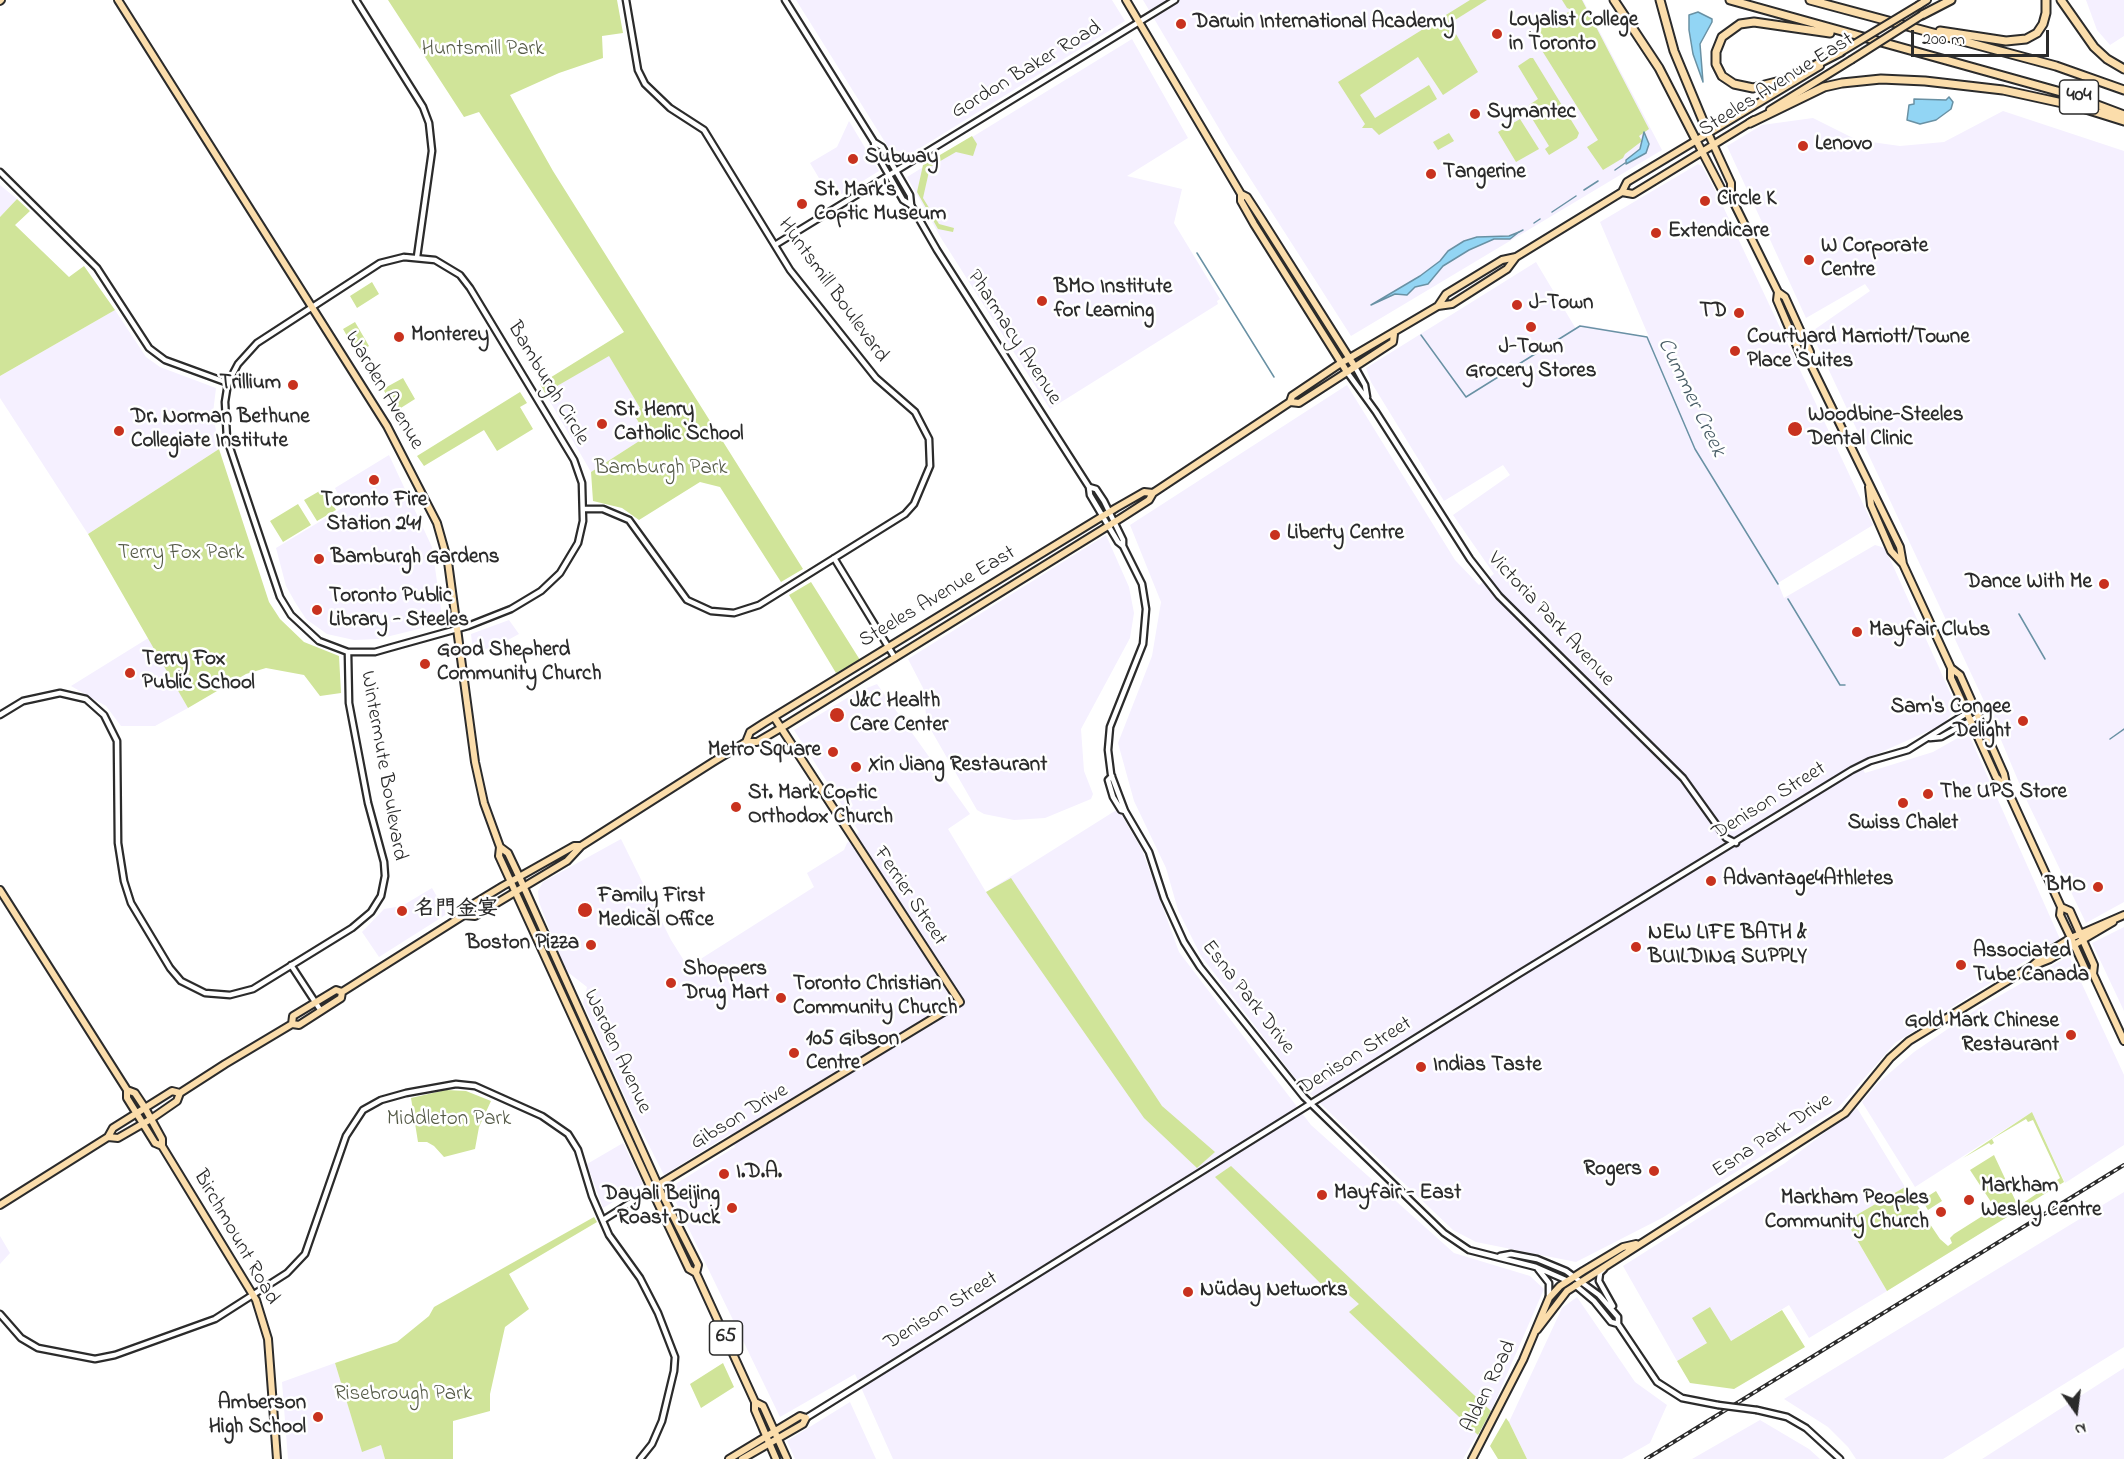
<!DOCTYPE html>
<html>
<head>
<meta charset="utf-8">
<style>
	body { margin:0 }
	#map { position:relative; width:2124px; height:1459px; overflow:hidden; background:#fff; font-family:"Indie Flower",sans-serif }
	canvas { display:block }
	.north { position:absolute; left:2046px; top:1381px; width:60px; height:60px; -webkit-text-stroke:4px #fff; paint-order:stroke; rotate:166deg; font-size:16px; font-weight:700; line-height:24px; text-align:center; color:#2b2b2b }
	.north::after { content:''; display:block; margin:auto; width:21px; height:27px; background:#2b2b2b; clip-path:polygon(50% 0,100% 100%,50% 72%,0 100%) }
	.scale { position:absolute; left:1911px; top:30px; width:138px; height:27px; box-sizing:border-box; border:3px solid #2b2b2b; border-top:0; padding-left:8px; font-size:18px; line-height:21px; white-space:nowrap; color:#2b2b2b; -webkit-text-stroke:4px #fff; paint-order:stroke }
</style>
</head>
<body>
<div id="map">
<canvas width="2124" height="1459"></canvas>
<div class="north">N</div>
<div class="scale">200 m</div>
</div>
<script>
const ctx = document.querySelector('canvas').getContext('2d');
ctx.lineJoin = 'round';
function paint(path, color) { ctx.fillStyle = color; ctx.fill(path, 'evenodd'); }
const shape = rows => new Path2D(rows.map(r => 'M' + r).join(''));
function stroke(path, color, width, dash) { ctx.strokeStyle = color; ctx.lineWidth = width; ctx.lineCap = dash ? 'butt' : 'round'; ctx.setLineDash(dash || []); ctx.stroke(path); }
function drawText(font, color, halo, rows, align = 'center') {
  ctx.font = font + ' "Indie Flower","LXGW WenKai TC",sans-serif'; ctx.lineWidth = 5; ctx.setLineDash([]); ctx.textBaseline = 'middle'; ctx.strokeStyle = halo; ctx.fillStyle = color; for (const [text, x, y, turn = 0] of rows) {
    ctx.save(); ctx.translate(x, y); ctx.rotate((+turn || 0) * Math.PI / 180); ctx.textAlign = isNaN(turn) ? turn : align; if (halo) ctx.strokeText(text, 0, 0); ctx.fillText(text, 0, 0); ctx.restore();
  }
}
paint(shape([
	[796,0,1112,0,1125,21,904,158,895,158],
	[1143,0,1583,0,1662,150,1351,336,1230,147],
	[2086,0,2124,0,2124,36,2110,45,2097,30],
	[1132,39,1188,138,1127,176,1182,189,1174,223,1220,299,1217,301,1218,304,1050,409,941,238,907,177],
	[2003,111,2124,151,2124,902,2086,923,2025,797,1991,716,1811,332,1870,291,1865,284,1806,318,1727,146,1762,125,1813,118,1857,140,1900,146,1944,142],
	[849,121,879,171,832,200,810,163,837,147],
	[1698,164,1702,166,1720,200,1873,525,1778,583,1784,598,1875,545,1885,548,1957,708,1942,725,1859,762,1865,773,1933,752,1963,735,1969,735,2060,939,1895,1043,1837,1109,1662,1218,1576,1262,1476,1242,1453,1230,1299,1083,1201,956,1178,910,1166,868,1134,801,1118,743,1152,656,1161,602,1130,525,1347,385,1455,560,1479,585,1494,574,1453,515,1510,475,1503,465,1444,501,1371,382,1366,368,1536,262,1576,329,1583,325,1649,337,1600,222],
	[0,185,17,199,0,217],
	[115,310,146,357,160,367,216,388,213,413,219,449,88,534,0,398,0,376],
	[609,355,640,408,633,413,647,436,591,472,545,393],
	[389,455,432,547,443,623,378,639,354,640,327,634,306,619,295,602,286,586,276,548,344,507,335,488],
	[1106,535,1129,587,1134,613,1130,638,1081,729,1084,771,1093,794,1091,799,1045,818,1014,820,984,814,977,810,927,723,923,688,908,659],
	[509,620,519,634,495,647,473,652,471,634],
	[150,637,188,708,155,726,121,726,106,706,71,686],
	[877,684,970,814,948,829,986,892,1118,809,1142,850,1179,952,1311,1125,1454,1253,1530,1276,1544,1289,1491,1411,1463,1459,893,1459,855,1374,780,1417,669,1188,735,1147,730,1134,664,1175,630,1108,583,1003,587,987,565,970,539,902,538,891,543,882,621,839,671,940,688,967,814,887,807,873,844,850,847,843,859,832,794,730,857,692],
	[432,888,447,914,379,957,362,932,384,909,402,906],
	[2124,927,2124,1011,2092,943],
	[2069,956,2124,1075,2124,1145,2065,1183,2032,1112,1915,1187,1862,1102,1878,1083,1914,1052,1980,1007],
	[1857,1108,1905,1187,1846,1221,1887,1291,1809,1338,1789,1305,1731,1341,1707,1343,1677,1361,1623,1266,1785,1163],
	[623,1143,643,1184,603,1208,587,1164],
	[2124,1192,2124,1347,1943,1459,1856,1459,1848,1447,1828,1427,1784,1399],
	[0,1236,10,1253,0,1264],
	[1577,1297,1635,1382,1667,1405,1650,1443,1622,1459,1527,1459,1509,1422,1562,1308],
	[335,1363,362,1451,381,1445,385,1459,288,1459,282,1382],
	[2124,1368,2124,1459,1982,1459],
	[850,1402,876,1459,795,1459,787,1441],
	[1760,1420,1809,1449,1820,1459,1692,1459]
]), '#f5f0ff');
paint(shape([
	[388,0,617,0,623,33,602,36,603,58,559,73,510,95,553,171,803,569,781,582,720,487,700,482,639,520,622,508,593,501,591,472,647,436,633,413,640,408,609,356,545,393,540,384,624,332,479,112,464,117],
	[1470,0,1487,0,1455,20,1453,29,1478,72,1443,95,1418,57,1360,95,1375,118,1429,85,1437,99,1379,135,1372,128,1362,128,1365,124,1338,82],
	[1562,0,1582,0,1649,129,1639,136,1642,141,1625,154,1623,158,1603,170,1587,147,1598,140,1541,49,1544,47,1535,31,1572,10,1567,8],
	[1530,58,1533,58,1579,133,1577,138,1549,155,1545,149,1549,146,1528,112,1529,105,1538,99,1518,66],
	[1520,119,1539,149,1516,162,1498,132],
	[1449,133,1454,141,1438,150,1433,142],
	[972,136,977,144,973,156,956,152,930,167,923,198,939,224,954,228,953,232,938,229,917,192,923,165],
	[17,199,30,211,15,225,69,277,84,266,115,310,0,376,0,217],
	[372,282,379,294,357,308,350,296],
	[355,322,369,346,357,353,343,329],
	[403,378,415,399,396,411,383,389],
	[520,392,527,403,520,407,533,429,497,451,484,430,424,466,417,456],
	[219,449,269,602,280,619,304,642,339,656,341,693,320,696,304,675,266,668,246,674,188,708,88,534],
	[323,489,336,510,317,521,304,500],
	[298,504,311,525,283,542,270,521],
	[811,582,860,660,836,673,789,595],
	[1011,878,1162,1106,1215,1152,1197,1168,1144,1118,986,892],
	[446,1090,466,1091,491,1101,479,1127,475,1149,444,1157,434,1146,427,1142,418,1142,411,1098],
	[2032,1112,2064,1182,1887,1291,1846,1221,1905,1187,1940,1239,1948,1246,1952,1243,1950,1238,1954,1234,1995,1208,1970,1170,1994,1155,2017,1204,2023,1203,2060,1178,2033,1120,2028,1122,2026,1119,1992,1139,1994,1143,1991,1145,1989,1143,1963,1158],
	[1231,1166,1491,1411,1478,1435,1349,1312,1359,1304,1340,1287,1330,1293,1215,1177],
	[1936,1191,1942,1201,1928,1210,1922,1200],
	[594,1217,597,1222,509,1274,529,1309,505,1327,490,1394,490,1411,453,1421,453,1459,385,1459,381,1445,362,1452,335,1363,397,1342,429,1316,434,1307],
	[1710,1307,1731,1341,1782,1310,1805,1347,1734,1389,1690,1383,1677,1361,1707,1343,1692,1318],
	[723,1363,734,1387,701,1408,690,1384],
	[1506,1418,1509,1422,1527,1459,1498,1459,1490,1446]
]), '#d0e499');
const water = shape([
	[1698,12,1712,19,1712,22,1700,44,1703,82,1693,54,1689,30,1689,15,1698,12],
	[1949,97,1953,102,1951,109,1936,120,1920,124,1907,120,1909,105,1914,104,1914,99,1946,100,1949,97],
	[1644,132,1649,144,1646,153,1626,164,1626,160,1640,149,1644,132],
	[1519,232,1510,239,1494,239,1469,250,1443,266,1428,284,1415,287,1407,295,1395,294,1371,305,1420,276,1440,261,1448,251,1464,241,1477,237,1509,236,1519,232]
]);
paint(water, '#92d5f4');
stroke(water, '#6991a4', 1.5);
stroke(shape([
	[1615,170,1625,163],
	[1584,190,1598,181],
	[1552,212,1576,196],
	[1534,223,1540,219],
	[1519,232,1523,230],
	[1197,253,1274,377],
	[1421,335,1466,397,1580,326,1647,337,1695,449,1778,584],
	[1788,599,1840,685,1845,685],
	[2019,614,2045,659],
	[2110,739,2124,729]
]), '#6991a4', 1.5);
const minor = shape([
	[356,0,423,107,429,123,432,151,417,257],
	[785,0,874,142,882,147,910,195,911,205,937,250,1089,487,1090,495,1118,542,1123,546],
	[874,142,875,151,903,200,911,205],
	[0,172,97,268,149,348,165,360,228,383],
	[775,245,1175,0],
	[404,257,435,260,460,275,470,288,574,460,582,483,583,521,578,543,560,573,541,591,511,609,468,626,389,648,375,652,348,652,319,641,291,615,280,597,227,439,225,402,228,383,238,364,257,343,380,263,404,257],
	[1355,367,1365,385,1367,397],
	[1347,372,1376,412,1470,559,1499,596,1683,778,1726,838,1736,843],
	[1089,487,1096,489,1104,501,1123,540,1123,546,1142,584,1146,609,1143,644,1110,727,1108,750,1111,774,1125,811,1149,852,1164,898,1184,942,1200,967,1304,1097,1444,1233,1469,1250,1536,1267,1568,1281],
	[584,509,603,509,629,520,687,600,711,611,734,613,759,605,905,514,914,504,930,466,929,439,915,412,876,378,790,270,704,130,670,108,645,84,638,70,626,0],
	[834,558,895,658],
	[0,715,23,701,60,693,86,699,104,715,117,741,118,843,124,881,131,903,170,968,181,981,205,993,230,995,253,989,352,928,371,912,381,896,385,876,384,862,368,803,349,703,348,652],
	[1930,738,1941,737,1979,716],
	[1112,776,1108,780,1113,797,1121,810,1125,811],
	[291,965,321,1011],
	[603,1220,652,1189],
	[1500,1256,1511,1254,1537,1259,1566,1271,1599,1295,1618,1317,1618,1324],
	[1538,1269,1549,1283,1549,1298],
	[1604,1269,1600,1273,1599,1281,1613,1306],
	[1575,1285,1594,1301,1611,1322,1618,1324,1657,1382,1682,1398,1718,1405],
	[0,1314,21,1338,38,1348,95,1359,115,1355,215,1319,287,1273,305,1254,346,1136,363,1110,381,1100,406,1093,456,1084,475,1086,542,1116,568,1134,578,1150,592,1196,609,1235,640,1278,658,1313,675,1357,674,1371,662,1421,652,1444,640,1459],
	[1757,1410,1787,1417,1806,1428,1840,1459],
	[806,1418,1517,975,1852,770,1870,761,1908,750,1967,713]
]);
const major = shape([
	[118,0,387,426,437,523,448,562,475,762,484,803,500,847,499,856,655,1197,689,1269,696,1273,755,1402,755,1410,776,1459],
	[1126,0,1241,194,1241,201,1254,224,1347,372],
	[0,1,1,0],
	[1919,5,1927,0],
	[1770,110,1851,60],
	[1708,133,1731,183,1731,197,1778,292,1785,297,1810,352,1809,361,1900,547,1903,564,1951,668,1951,678,1967,713,1996,777,2007,789],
	[1696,140,1722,190,1731,197],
	[1622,192,1633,194,1754,120],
	[1241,194,1247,197,1262,220,1355,367],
	[1778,292,1777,300,1801,356,1809,361],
	[1438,306,1452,304,1507,269,1516,257],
	[1290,402,1299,403,1347,372,1393,342,1394,334],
	[1869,487,1871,505,1891,551,1903,564],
	[1951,668,1960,675,2004,774,2007,789,2061,907,2060,915,2071,938,2086,971,2093,974],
	[746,742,750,732,764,723,1116,508,1144,492,1153,493],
	[500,847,508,853,517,872,662,1194,698,1265,696,1273],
	[0,890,127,1090,127,1098,155,1143,162,1146],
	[2061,907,2070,911,2094,965,2093,974,2124,1041],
	[464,915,475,916,567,861,581,846,713,762,746,742,757,742,781,728,1121,518,1149,500,1153,493,1290,402,1292,396,1341,363,1438,306,1446,294,1502,260,1516,257,1622,192,1627,182,1820,66],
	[2035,965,2050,959,2113,922],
	[292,1024,293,1016,336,990,342,992],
	[127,1090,135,1093,145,1108,162,1139,162,1146,256,1300,268,1339,277,1459],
	[108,1137,118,1138,151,1119,177,1101,180,1093,225,1064,292,1024,299,1025,341,998,342,992,464,915,470,906,503,886,574,846,581,846],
	[658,1185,960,1002,774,717],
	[0,1205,108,1137,113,1128,172,1091,180,1093],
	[1537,1330,1567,1291,1845,1113,1890,1058,1909,1041,2032,966,2048,952,2071,938,2124,915],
	[755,1402,763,1406,787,1459],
	[729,1459,800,1416,806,1418],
	[742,1459,803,1424,806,1418],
	[1472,1459,1523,1360,1549,1298,1560,1286,1583,1271,1623,1247,1636,1244]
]);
const highway = shape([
	[1614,0,1659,68,1696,140],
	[1660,0,1674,51,1708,133],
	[1730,0,2068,94,2124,115],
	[1810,0,2056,66,2124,90],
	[2061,0,2094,47,2107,59,2124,69],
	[1922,15,1951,0],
	[1940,31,2006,41,2026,39,2037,33,2043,24,2046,13,2046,0],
	[1830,33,1754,22,1740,24,1722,37,1716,52,1716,64,1722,76,1734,84,1753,88,1788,79,1841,52],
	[1750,123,1824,87,1842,83,1881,79,1925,81,2003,90,2076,106,2124,121]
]);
stroke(minor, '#2b2b2b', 9);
stroke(major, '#2b2b2b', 10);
stroke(highway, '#2b2b2b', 11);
stroke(minor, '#fff', 4.5);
stroke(major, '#fbddab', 6);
stroke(highway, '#fbddab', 7);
const rail = shape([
	[1646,1459,2124,1165]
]);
stroke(rail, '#2b2b2b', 4);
stroke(rail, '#fff', 1.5, [4.5]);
const minorBridge = shape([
	[1718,1405,1757,1410]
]);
const majorBridge = shape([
	[1841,52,1919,5],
	[1851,60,1922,15]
]);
stroke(minorBridge, '#2b2b2b', 9, []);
stroke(majorBridge, '#2b2b2b', 10, []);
stroke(minorBridge, '#fff', 4.5);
stroke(majorBridge, '#fbddab', 6);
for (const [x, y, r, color] of [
	[1181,24,6,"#c8321e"],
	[1497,34,6,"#c8321e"],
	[1475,114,6,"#c8321e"],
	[1803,146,6,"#c8321e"],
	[853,159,6,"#c8321e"],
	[1431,174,6,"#c8321e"],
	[1705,201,6,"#c8321e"],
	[802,204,6,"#c8321e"],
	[1656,233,6,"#c8321e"],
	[1809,260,6,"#c8321e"],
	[1042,301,6,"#c8321e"],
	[1517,305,6,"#c8321e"],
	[1739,313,6,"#c8321e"],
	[1531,327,6,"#c8321e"],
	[399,337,6,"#c8321e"],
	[1735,351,6,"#c8321e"],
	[293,385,6,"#c8321e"],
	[602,424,6,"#c8321e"],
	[1795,429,8,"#c8321e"],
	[119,431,6,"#c8321e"],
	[374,480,6,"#c8321e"],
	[1275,535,6,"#c8321e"],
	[319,559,6,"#c8321e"],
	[2104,584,6,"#c8321e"],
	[317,610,6,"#c8321e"],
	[1857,632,6,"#c8321e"],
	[425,664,6,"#c8321e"],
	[130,673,6,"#c8321e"],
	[837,715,8,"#c8321e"],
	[2023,721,6,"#c8321e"],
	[833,752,6,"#c8321e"],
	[856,767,6,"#c8321e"],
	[1928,794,6,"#c8321e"],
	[1903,803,6,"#c8321e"],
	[736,807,6,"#c8321e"],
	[1711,881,6,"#c8321e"],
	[2098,887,6,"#c8321e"],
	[585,910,8,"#c8321e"],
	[402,911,6,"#c8321e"],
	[591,945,6,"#c8321e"],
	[1636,947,6,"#c8321e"],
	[1961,965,6,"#c8321e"],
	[671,983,6,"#c8321e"],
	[781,998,6,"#c8321e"],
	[2071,1035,6,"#c8321e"],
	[794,1053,6,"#c8321e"],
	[1421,1067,6,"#c8321e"],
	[1654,1171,6,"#c8321e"],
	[724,1174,6,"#c8321e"],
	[1322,1195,6,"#c8321e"],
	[1969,1200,6,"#c8321e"],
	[732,1208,6,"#c8321e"],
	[1941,1212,6,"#c8321e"],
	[1188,1292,6,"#c8321e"],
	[318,1417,6,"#c8321e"]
]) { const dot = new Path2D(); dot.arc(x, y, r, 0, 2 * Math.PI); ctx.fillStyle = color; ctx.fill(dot); stroke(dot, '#fff', 2); }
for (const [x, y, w] of [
	[2079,97,39],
	[726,1338,33]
]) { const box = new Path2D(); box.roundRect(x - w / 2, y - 17, w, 34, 4.5); ctx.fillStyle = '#fff'; ctx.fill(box); stroke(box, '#2b2b2b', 1.5); }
drawText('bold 20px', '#2b2b2b', null, [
	["404",2079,97],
	["65",726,1338]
]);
drawText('bold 21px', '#2b2b2b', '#fff', [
	["Loyalist College",1509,22],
	["in Toronto",1509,46],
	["Darwin International Academy",1193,24],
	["Symantec",1487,114],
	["Lenovo",1815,146],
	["Subway",865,159],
	["Tangerine",1443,174],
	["St. Mark's",814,192],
	["Coptic Museum",814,216],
	["Circle K",1717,201],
	["Extendicare",1668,233],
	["W Corporate",1821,248],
	["Centre",1821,272],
	["BMO Institute",1054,289],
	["for Learning",1054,313],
	["J-Town",1529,305],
	["TD",1727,313,"right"],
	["Monterey",411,337],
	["Courtyard Marriott/Towne",1747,339],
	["Place Suites",1747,363],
	["J-Town",1531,349,"center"],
	["Grocery Stores",1531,373,"center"],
	["Trillium",281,385,"right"],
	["St. Henry",614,412],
	["Catholic School",614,436],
	["Woodbine-Steeles",1808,417],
	["Dental Clinic",1808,441],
	["Dr. Norman Bethune",131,419],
	["Collegiate Institute",131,443],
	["Toronto Fire",374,502,"center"],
	["Station 241",374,526,"center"],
	["Liberty Centre",1287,535],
	["Bamburgh Gardens",331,559],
	["Dance With Me",2092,584,"right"],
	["Toronto Public",329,598],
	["Library - Steeles",329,622],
	["Mayfair Clubs",1869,632],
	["Good Shepherd",437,652],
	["Community Church",437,676],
	["Terry Fox",142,661],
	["Public School",142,685],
	["J&C Health",850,703],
	["Care Center",850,727],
	["Sam's Congee",2011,709,"right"],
	["Delight",2011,733,"right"],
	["Metro Square",821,752,"right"],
	["Xin Jiang Restaurant",868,767],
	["The UPS Store",1940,794],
	["St. Mark Coptic",748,795],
	["Orthodox Church",748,819],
	["Swiss Chalet",1903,825,"center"],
	["Advantage4Athletes",1723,881],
	["BMO",2086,887,"right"],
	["Family First",598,898],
	["Medical Office",598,922],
	["名門金宴",414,911],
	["NEW LIFE BATH &",1648,935],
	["BUILDING SUPPLY",1648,959],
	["Boston Pizza",579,945,"right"],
	["Associated",1973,953],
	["Tube Canada",1973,977],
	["Shoppers",683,971],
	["Drug Mart",683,995],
	["Toronto Christian",793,986],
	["Community Church",793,1010],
	["Gold Mark Chinese",2059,1023,"right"],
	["Restaurant",2059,1047,"right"],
	["105 Gibson",806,1041],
	["Centre",806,1065],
	["Indias Taste",1433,1067],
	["Rogers",1642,1171,"right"],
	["I.D.A.",736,1174],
	["Markham",1981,1188],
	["Wesley Centre",1981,1212],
	["Mayfair - East",1334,1195],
	["Dayali Beijing",720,1196,"right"],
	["Roast Duck",720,1220,"right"],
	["Markham Peoples",1929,1200,"right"],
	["Community Church",1929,1224,"right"],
	["Nüday Networks",1200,1292],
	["Amberson",306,1405,"right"],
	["High School",306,1429,"right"]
], 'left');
drawText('21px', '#545946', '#fff', [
	["Huntsmill Park",483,51],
	["Bamburgh Park",661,470],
	["Terry Fox Park",181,555],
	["Middleton Park",449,1121],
	["Risebrough Park",403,1396]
]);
drawText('21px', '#2b2b2b', '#fff', [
	["Gordon Baker Road",1027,71,-31],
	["Steeles Avenue East",1777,86,-32],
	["Huntsmill Boulevard",832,291,54],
	["Pharmacy Avenue",1013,338,57],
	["Bamburgh Circle",547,384,59],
	["Warden Avenue",383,391,59],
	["Steeles Avenue East",938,598,-31],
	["Victoria Park Avenue",1550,620,47],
	["Wintermute Boulevard",382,766,80],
	["Denison Street",1770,802,-32],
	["Ferrier Street",909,897,56],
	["Esna Park Drive",1247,998,52],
	["Warden Avenue",616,1052,65],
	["Denison Street",1356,1057,-32],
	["Gibson Drive",740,1118,-31],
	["Esna Park Drive",1773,1137,-33],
	["Birchmount Road",235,1238,60],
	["Denison Street",942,1312,-32],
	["Alden Road",1490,1387,-64]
]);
drawText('italic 22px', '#4a5e67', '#fff', [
	["Cummer Creek",1690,398,64]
]);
</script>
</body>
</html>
